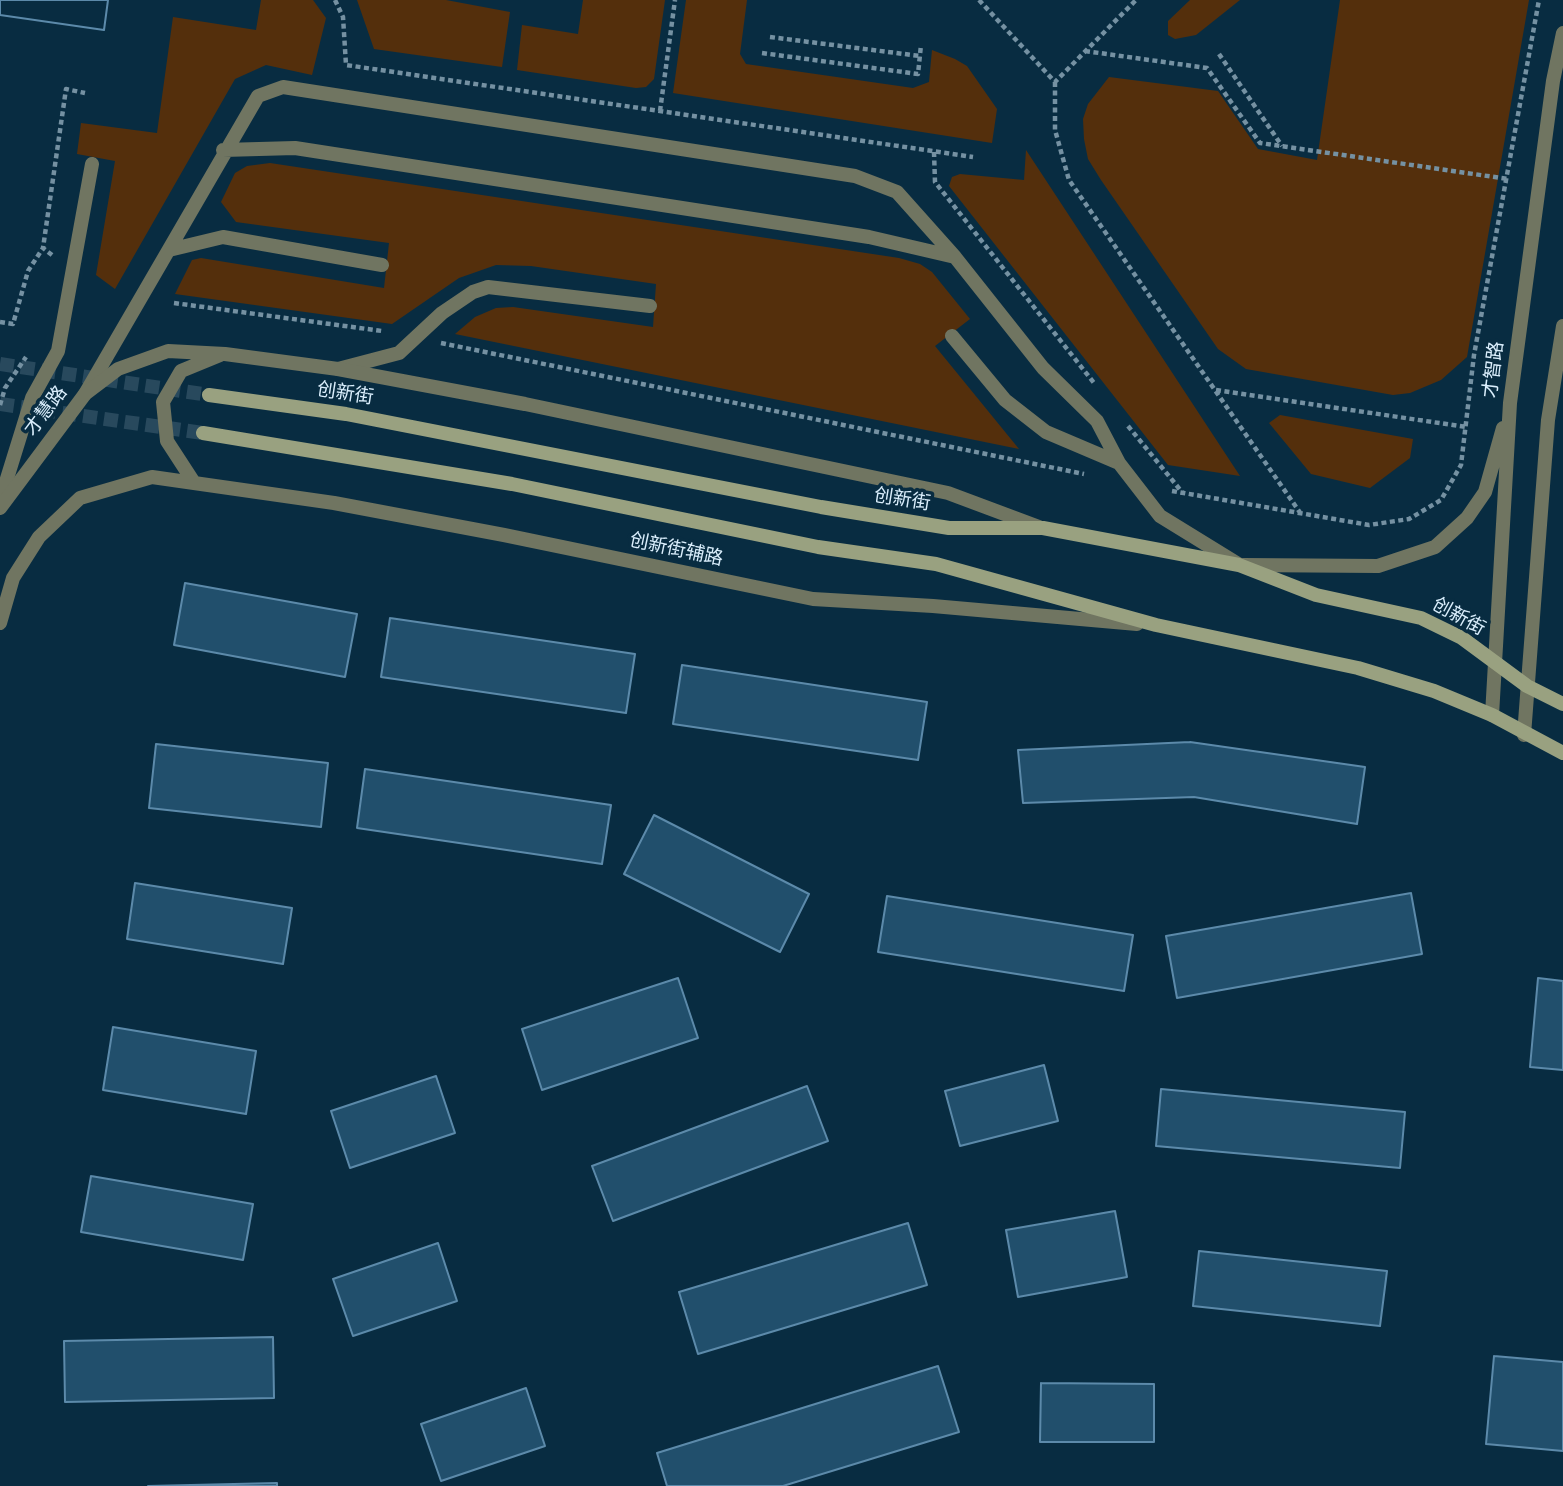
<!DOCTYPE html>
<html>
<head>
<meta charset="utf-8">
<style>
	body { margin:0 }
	canvas { display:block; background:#082c41 }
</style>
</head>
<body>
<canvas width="1563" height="1486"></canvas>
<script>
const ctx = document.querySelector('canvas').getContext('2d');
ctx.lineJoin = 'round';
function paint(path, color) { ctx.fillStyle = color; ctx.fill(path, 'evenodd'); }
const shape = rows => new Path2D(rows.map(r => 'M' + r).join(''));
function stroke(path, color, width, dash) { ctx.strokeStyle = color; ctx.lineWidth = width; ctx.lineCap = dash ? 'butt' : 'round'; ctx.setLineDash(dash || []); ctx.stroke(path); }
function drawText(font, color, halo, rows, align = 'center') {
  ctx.font = font + ' "Source Sans 3","Noto Sans SC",sans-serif'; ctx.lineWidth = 7; ctx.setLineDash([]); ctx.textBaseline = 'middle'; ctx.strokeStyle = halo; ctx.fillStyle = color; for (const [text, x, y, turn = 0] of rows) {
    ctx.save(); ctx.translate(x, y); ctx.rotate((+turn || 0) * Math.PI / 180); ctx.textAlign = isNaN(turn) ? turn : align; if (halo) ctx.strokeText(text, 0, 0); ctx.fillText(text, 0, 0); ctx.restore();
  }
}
paint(shape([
	[261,0,313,0,326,18,312,75,266,65,235,79,115,289,96,275,115,161,77,154,81,123,157,133,173,17,256,30],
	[357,0,446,0,510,12,502,67,374,49],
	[583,0,665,0,654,79,646,87,636,88,517,70,522,25,578,34],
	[686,0,747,0,740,54,746,64,913,88,929,82,932,50,955,59,967,66,997,109,992,143,673,93],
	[1190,0,1240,0,1196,35,1175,39,1168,35,1168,21],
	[1340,0,1529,0,1467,357,1441,380,1410,393,1393,395,1246,369,1218,349,1101,180,1088,159,1084,139,1083,119,1088,104,1109,77,1218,91,1258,149,1317,160],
	[1026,150,1240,476,1168,465,949,186,952,177,960,174,1024,180],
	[270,163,899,258,920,264,932,272,970,319,935,346,1019,449,455,334,475,317,496,308,513,307,653,327,656,284,531,266,496,265,459,278,392,324,175,294,192,260,201,258,384,288,389,243,236,222,221,202,235,173,247,166],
	[1280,415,1413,439,1410,458,1370,488,1311,474,1269,423]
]), '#542f0c');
const building = shape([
	[0,0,108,0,104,30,0,15,0,0],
	[0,0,108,0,104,30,0,15,0,0],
	[185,583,357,614,345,677,174,645,185,583],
	[390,618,635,654,626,713,381,677,390,618],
	[682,665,927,702,918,760,673,724,682,665],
	[1190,742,1365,767,1357,824,1194,797,1023,803,1018,750,1190,742],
	[156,744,328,763,321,827,149,808,156,744],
	[365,769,611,805,602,864,357,828,365,769],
	[654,815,809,894,780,952,624,874,654,815],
	[135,883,292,908,283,964,127,939,135,883],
	[1411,893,1422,954,1177,998,1166,936,1411,893],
	[887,896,1133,935,1124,991,878,952,887,896],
	[678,978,698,1038,542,1090,522,1029,678,978],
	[1538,978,1563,981,1563,1070,1530,1067,1538,978],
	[113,1027,256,1051,246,1114,103,1090,113,1027],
	[1044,1065,1058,1121,960,1146,945,1091,1044,1065],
	[436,1076,455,1133,350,1168,331,1111,436,1076],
	[807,1086,828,1141,613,1221,592,1166,807,1086],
	[1161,1089,1405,1112,1400,1168,1156,1146,1161,1089],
	[91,1176,253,1204,243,1260,81,1232,91,1176],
	[1115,1211,1127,1277,1018,1297,1006,1230,1115,1211],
	[908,1223,927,1285,698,1354,679,1292,908,1223],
	[438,1243,457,1301,353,1336,333,1279,438,1243],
	[1199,1251,1387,1271,1380,1326,1193,1306,1199,1251],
	[273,1337,274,1398,65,1402,64,1341,273,1337],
	[1494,1356,1563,1362,1563,1451,1486,1444,1494,1356],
	[938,1366,959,1432,783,1486,667,1486,657,1453,938,1366],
	[1041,1383,1154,1384,1154,1442,1040,1442,1041,1383],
	[526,1388,545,1446,441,1481,421,1424,526,1388],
	[277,1483,277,1486,148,1486,277,1483]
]);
paint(building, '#214f6c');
stroke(building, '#5c8aaa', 2);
stroke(shape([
	[0,364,209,395],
	[0,404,203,433]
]), '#28495d', 14, [14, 7]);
stroke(shape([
	[335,0,343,17,346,65,973,157],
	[979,0,1055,82,1136,0],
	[770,37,920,56],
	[1085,51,1207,68,1260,143,1508,179],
	[762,53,918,74,921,45],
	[1219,54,1282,146],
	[1055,82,1055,130,1069,180,1301,514],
	[660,111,675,0],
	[934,152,935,182,1094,383],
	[52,255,43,248,66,89,85,93],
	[174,303,382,331],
	[0,322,13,324,28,271,43,248],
	[441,343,1084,474],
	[1216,390,1466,427],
	[0,405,5,388,26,357],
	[1128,426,1182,492],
	[1172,491,1369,525,1409,519,1441,500,1461,465,1474,355,1539,0]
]), '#7591a2', 4.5, [5, 3.5]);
stroke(shape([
	[223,150,295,148,869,237,955,257],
	[169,250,223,237,382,265],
	[952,336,1005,400,1046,432,1119,463],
	[338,369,399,353,442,313,473,292,488,287,650,306],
	[85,394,258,96,283,87,855,176,897,192,955,257,1043,368,1097,421,1119,463,1160,516,1238,564],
	[0,501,32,398,58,351,92,164]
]), '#707561', 14);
stroke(shape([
	[193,481,167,441,163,402,181,371,220,355],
	[0,508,85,394,118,369,168,351,225,354,338,369,525,404,948,493,1039,527],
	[1243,565,1378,566,1435,547,1467,518,1485,492,1503,428],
	[0,623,13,578,39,537,80,498,152,477,334,503,504,535,813,599,933,606,1137,624],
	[1492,715,1510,403,1553,81,1563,33],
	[1524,735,1548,420,1563,326]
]), '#707561', 14);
stroke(shape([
	[209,395,346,414,821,507,949,528,1043,528,1239,565,1316,595,1421,618,1462,638,1527,686,1563,704],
	[203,433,512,484,818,547,936,564,1156,625,1358,668,1434,691,1492,715,1563,753]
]), '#99a180', 14);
drawText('19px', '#daeefc', '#082c41', [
	["才智路",1495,370,-83],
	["创新街",345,395,9],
	["才慧路",47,412,-53],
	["创新街",902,501,9],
	["创新街辅路",676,551,12],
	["创新街",1458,618,29]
]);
</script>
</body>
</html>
